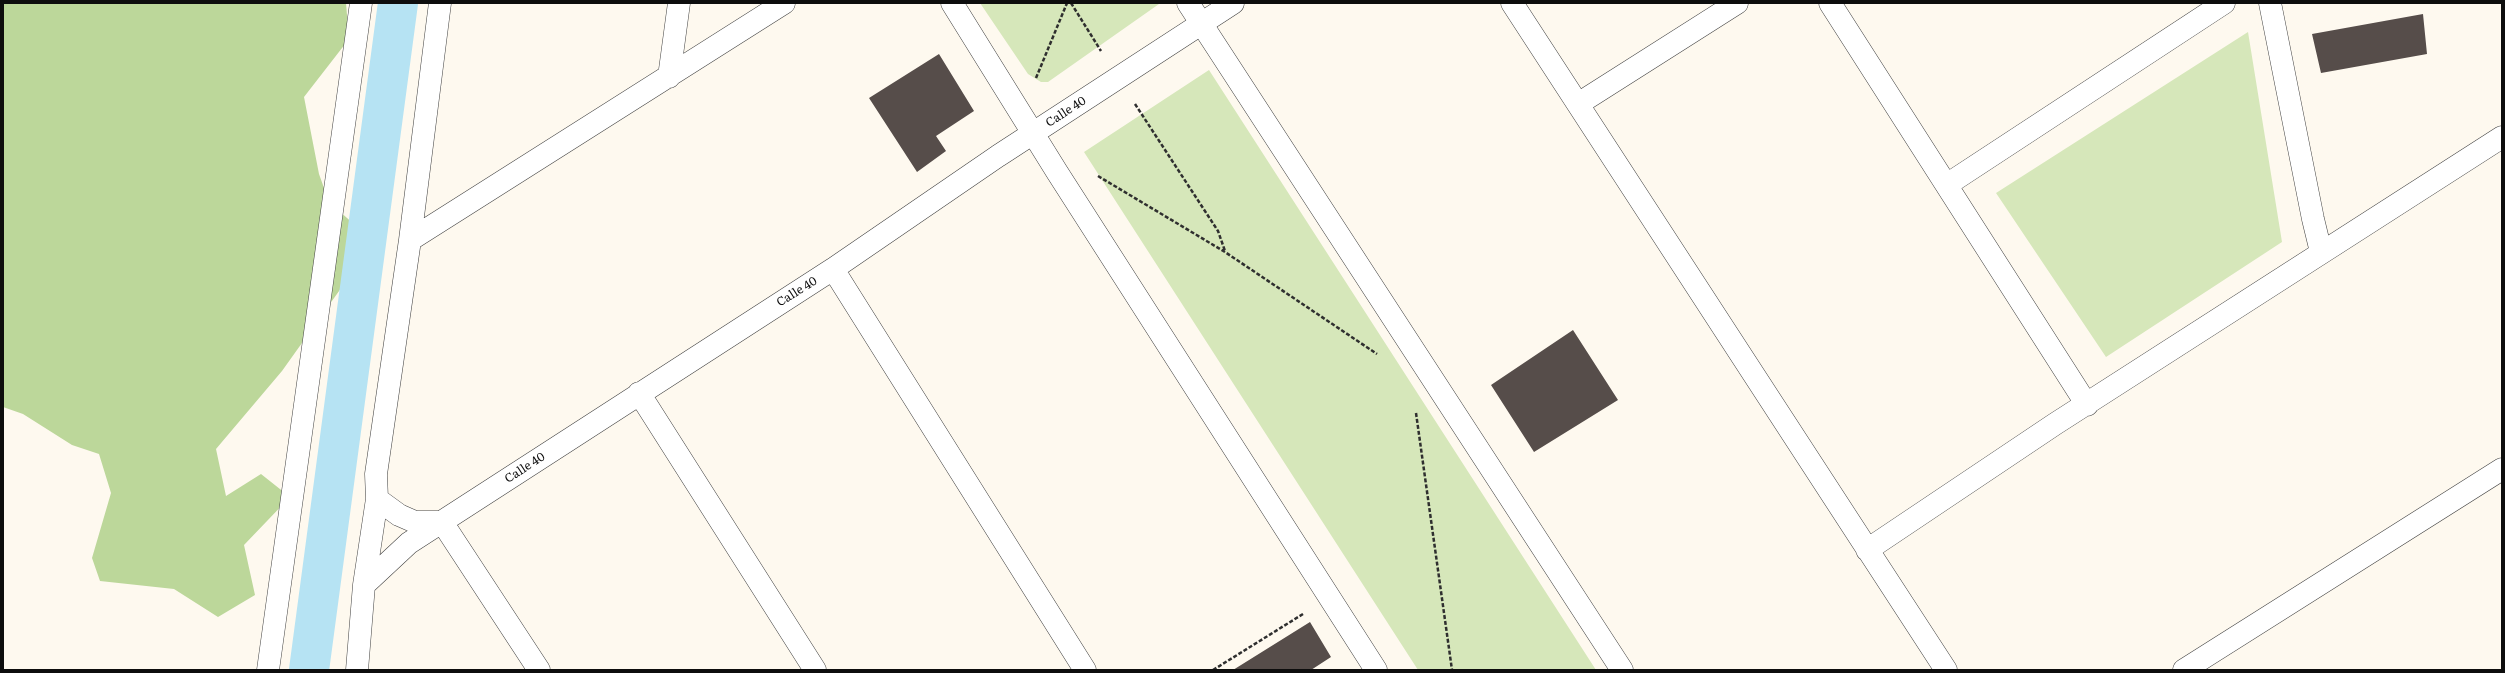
<!DOCTYPE html>
<html>
<head>
<meta charset="utf-8">
<style>
	body { margin:0 }
	#map { position:relative; width:2505px; height:673px; overflow:hidden; background:#fef9ef; font-family:Literata,serif }
	canvas { display:block }
	.frame { position:absolute; inset:0; border:4px solid #0d0d0d; pointer-events:none }
</style>
</head>
<body>
<div id="map">
<canvas width="2505" height="673"></canvas>
<div class="frame"></div>
</div>
<script>
const ctx = document.querySelector('canvas').getContext('2d');
ctx.lineJoin = 'round';
function paint(path, color) { ctx.fillStyle = color; ctx.fill(path, 'evenodd'); }
const shape = rows => new Path2D(rows.map(r => 'M' + r).join(''));
function stroke(path, color, width, dash) { ctx.strokeStyle = color; ctx.lineWidth = width; ctx.lineCap = dash ? 'butt' : 'round'; ctx.setLineDash(dash || []); ctx.stroke(path); }
function drawText(font, color, halo, rows, align = 'center') {
  ctx.font = font + ' Literata,serif'; ctx.lineWidth = 4; ctx.setLineDash([]); ctx.textBaseline = 'middle'; ctx.strokeStyle = halo; ctx.fillStyle = color; for (const [text, x, y, turn = 0] of rows) {
    ctx.save(); ctx.translate(x, y); ctx.rotate((+turn || 0) * Math.PI / 180); ctx.textAlign = isNaN(turn) ? turn : align; if (halo) ctx.strokeText(text, 0, 0); ctx.fillText(text, 0, 0); ctx.restore();
  }
}
paint(shape([
	[980,3,1158,3,1159,4,1048,82,1041,82,1028,74],
	[2248,32,2282,242,2106,357,1996,193],
	[1209,70,1596,670,1418,670,1084,152]
]), '#d6e7ba');
paint(shape([
	[3,3,346,3,349,39,304,97,319,174,329,202,374,242,282,371,216,449,226,496,261,474,290,497,244,545,255,595,218,617,174,589,100,581,92,558,111,493,99,454,72,445,23,414,3,407]
]), '#bcd79a');
stroke(shape([
	[309,670,398,3]
]), '#b6e3f3', 40);
paint(shape([
	[2423,14,2427,54,2321,73,2312,34],
	[939,54,974,111,936,136,946,151,917,172,869,98],
	[1573,330,1618,400,1534,452,1491,385],
	[1310,622,1331,657,1311,670,1233,670]
]), '#564d4a');
const minor = shape([
	[1512,3,1946,670],
	[1830,3,2087,405],
	[2270,3,2313,219,2321,252],
	[669,77,679,3],
	[1578,104,1737,3],
	[1948,184,2224,3],
	[410,240,784,3],
	[833,269,1085,670],
	[639,393,815,670],
	[377,499,399,515,415,522,442,522,539,670],
	[1867,550,2055,424,2502,137],
	[364,585,409,543,833,269,998,156,1233,3],
	[268,670,361,3],
	[357,670,364,585,377,499,376,474,410,240,440,3],
	[2184,670,2502,469]
]);
const tertiary = shape([
	[952,3,1057,172,1376,670],
	[1188,3,1622,670]
]);
stroke(minor, '#404040', 23);
stroke(tertiary, '#404040', 23);
stroke(shape([
	[1071,3,1101,51],
	[1036,78,1067,3],
	[1135,104,1218,231,1225,251],
	[1098,176,1225,252,1377,354],
	[1416,413,1452,670],
	[1213,670,1303,614]
]), '#2f2f2f', 2.5, [4, 2]);
stroke(minor, '#fff', 22);
stroke(tertiary, '#fff', 22);
drawText('12px', '#0d0d0d', '#fff', [
	["Calle 40",1066,112,-33],
	["Calle 40",797,292,-32],
	["Calle 40",525,468,-33]
]);
</script>
</body>
</html>
